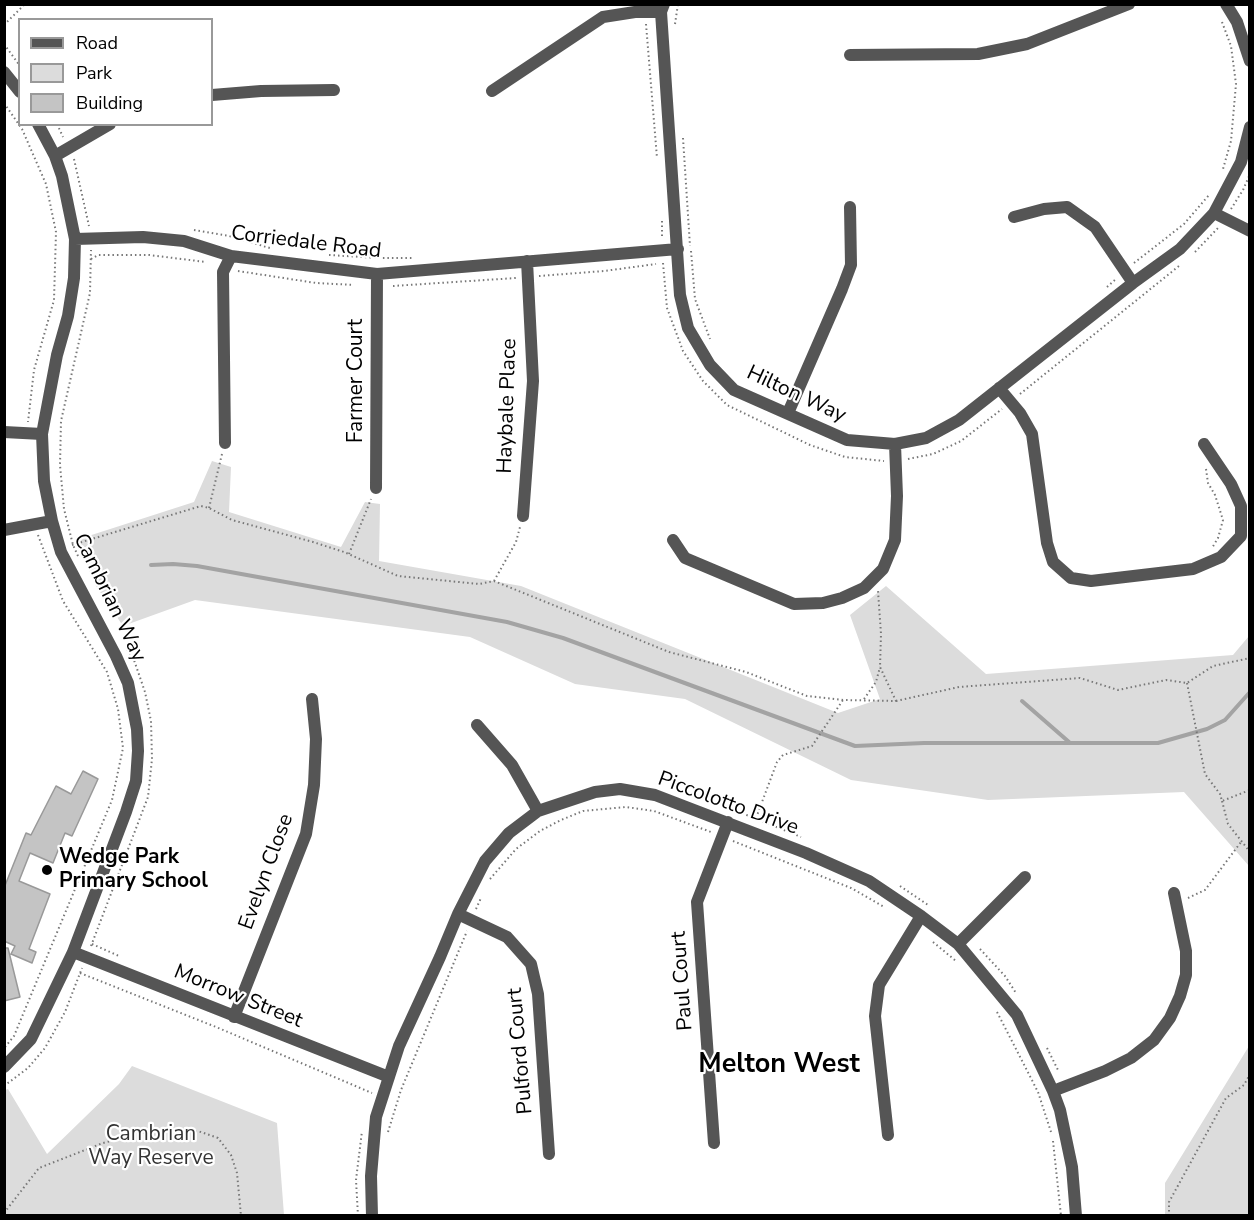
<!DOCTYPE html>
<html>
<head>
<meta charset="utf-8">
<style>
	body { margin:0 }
	#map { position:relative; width:1254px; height:1220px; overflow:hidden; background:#fff; font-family:"Nunito Sans",sans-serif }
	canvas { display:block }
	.frame { position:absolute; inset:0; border:6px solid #000; pointer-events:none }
	.legend { position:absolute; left:18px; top:18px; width:195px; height:108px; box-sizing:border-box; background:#fff; border:2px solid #999; margin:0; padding:8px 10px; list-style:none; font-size:18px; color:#000 }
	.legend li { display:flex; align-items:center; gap:12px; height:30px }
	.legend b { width:30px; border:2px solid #999 }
</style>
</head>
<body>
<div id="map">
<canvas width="1254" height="1220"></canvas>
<div class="frame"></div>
<ul class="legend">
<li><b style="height:8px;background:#555"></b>Road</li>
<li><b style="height:16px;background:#dcdcdc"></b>Park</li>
<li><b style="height:16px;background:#c4c4c4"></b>Building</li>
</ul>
</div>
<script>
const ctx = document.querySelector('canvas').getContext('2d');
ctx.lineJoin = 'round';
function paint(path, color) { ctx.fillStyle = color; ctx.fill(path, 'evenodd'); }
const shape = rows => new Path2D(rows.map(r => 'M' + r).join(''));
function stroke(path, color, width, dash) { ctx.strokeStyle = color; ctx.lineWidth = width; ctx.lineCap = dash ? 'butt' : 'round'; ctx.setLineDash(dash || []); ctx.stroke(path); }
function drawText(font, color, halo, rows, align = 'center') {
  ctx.font = font + ' "Nunito Sans",sans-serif'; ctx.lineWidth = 4.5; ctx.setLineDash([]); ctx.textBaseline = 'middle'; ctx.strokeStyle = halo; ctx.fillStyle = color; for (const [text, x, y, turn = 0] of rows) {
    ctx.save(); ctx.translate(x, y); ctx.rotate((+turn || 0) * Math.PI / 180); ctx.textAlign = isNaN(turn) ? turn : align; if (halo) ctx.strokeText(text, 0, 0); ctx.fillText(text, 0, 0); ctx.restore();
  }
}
paint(shape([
	[212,461,231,467,229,512,341,547,365,502,380,504,379,561,521,586,838,713,880,699,850,615,886,586,986,674,1233,655,1249,636,1249,866,1184,792,988,800,851,780,685,699,575,684,470,637,195,600,123,626,96,586,76,540,194,502],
	[1249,1046,1249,1215,1165,1215,1165,1183],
	[132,1066,277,1123,284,1215,5,1215,5,1090,8,1089,47,1154,119,1084]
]), '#dcdcdc');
stroke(shape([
	[151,565,173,564,197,566,507,622,563,638,855,746,924,743,1158,743,1207,729,1225,720,1250,692],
	[1022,701,1069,742]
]), '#a3a3a3', 4);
const building = shape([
	[83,771,98,779,72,836,65,833,53,863,30,853,19,881,50,894,29,949,36,952,32,963,11,954,15,946,4,941,4,888,26,833,31,835,56,786,71,794,83,771],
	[4,948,8,948,20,997,4,1001,4,948]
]);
paint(building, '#c4c4c4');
stroke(building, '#999', 1.5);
stroke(shape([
	[1222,22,1231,46,1236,84,1231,141,1223,169],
	[646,24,657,158],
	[675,24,678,4],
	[4,25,25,4],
	[4,44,20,66],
	[4,103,22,129,46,184,56,232,54,300,34,370,28,422],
	[57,124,63,137],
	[683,138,690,246],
	[74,159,89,226],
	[1231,209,1243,190,1250,174],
	[662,221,662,239],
	[194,230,229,236,270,248],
	[691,251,695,299,710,339],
	[1195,252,1218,228],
	[329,255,379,258,413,258],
	[91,259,98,255,149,255,206,262],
	[663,263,667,308,683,351,703,381,727,405,810,445,845,457,884,461],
	[1134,263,1184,224,1209,195],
	[238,271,316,283,354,285],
	[539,276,604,271,656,264],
	[393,286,516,278],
	[1107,287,1116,279],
	[1020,394,1179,266],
	[908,459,933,454,961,441,1002,409],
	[1206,469,1208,483,1215,495,1223,520,1218,538,1212,548],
	[209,508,222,454],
	[72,545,201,506,209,508,232,520,313,542,344,552,398,576,479,584,494,581,669,652,746,672,807,696,843,700,896,701,880,667,881,634,878,591],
	[349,554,371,499],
	[78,556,73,545,64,509,60,465,61,421,90,293,91,250],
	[494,581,516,542,520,527],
	[1187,683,1205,774,1220,794,1222,801,1250,790],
	[864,699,876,682,880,667],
	[896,701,959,687,1080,678,1118,690,1166,680,1187,683,1213,666,1250,658],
	[683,792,697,795,801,837],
	[1222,801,1228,824,1250,852],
	[756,818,777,762,783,755,812,746,843,700],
	[733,841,851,888,884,907],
	[490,879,516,849,540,831,561,820,583,811,626,807,654,811,711,832],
	[900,886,928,905],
	[1188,898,1205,890,1241,842],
	[476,909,481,898],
	[933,942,956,961],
	[92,944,119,956],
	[91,946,148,797,152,759,151,721,145,692,134,660,127,649],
	[980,949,1005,976,1016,993],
	[80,973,216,1027,372,1093],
	[997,1012,1038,1092,1051,1132],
	[5,1047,14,1036,112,800,123,748,118,709,107,672,63,601,38,535],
	[1047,1048,1058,1070],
	[4,1086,28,1068,45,1048,65,1012,82,968],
	[388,1132,401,1090,467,931],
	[1053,1141,1061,1216],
	[4,1213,39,1168,103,1143,154,1130,177,1135,198,1131,218,1138,231,1155,237,1173,241,1216],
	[358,1216,356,1180,362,1131],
	[1169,1216,1169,1202,1226,1098,1244,1085,1250,1074]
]), '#777', 2, [1.5, 3]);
stroke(shape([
	[664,4,661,12,680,295,688,328,710,365,734,390,847,440,895,444,926,438,959,420,1133,283,1180,249,1214,213,1241,162,1250,127],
	[1226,4,1237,22,1250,61],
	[850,55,978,54,1027,44,1129,4],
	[4,72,20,92],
	[492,91,603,17,635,12,661,12],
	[212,95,261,91,334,90],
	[55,156,110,124],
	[1214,213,1250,231],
	[1014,217,1044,209,1067,207,1095,227,1133,283],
	[75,239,143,237,184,241,231,256,377,274,678,249],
	[999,388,1020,413,1032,434,1047,543,1053,562,1071,578,1091,581,1193,569,1221,557,1241,536,1241,506,1231,484,1204,444],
	[788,413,842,289,851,265,850,207],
	[4,432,42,434],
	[225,443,223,272,231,256],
	[376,488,377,274],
	[523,516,533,381,527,261],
	[4,530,52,521],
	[673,540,685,558,794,604,823,603,842,598,864,588,883,569,895,540,897,496,895,444],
	[477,725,512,765,538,811],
	[458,914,507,937,531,964,538,994,549,1154],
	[958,944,1025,877],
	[73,952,389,1077],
	[234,1017,306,834,314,785,316,739,312,699],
	[4,1067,31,1039,73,952,126,812,136,781,138,751,137,729,128,683,116,656,61,552,52,521,44,481,42,434,57,355,68,316,74,278,75,239,62,176,55,156,38,124],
	[1053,1091,1105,1071,1131,1058,1154,1040,1170,1018,1180,996,1186,975,1186,951,1174,893],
	[888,1135,875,1016,879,985,921,916],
	[714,1143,697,902,728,822],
	[372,1216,371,1176,376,1117,399,1046,440,957,458,914,485,861,509,833,538,811,595,792,620,789,655,795,806,853,869,881,921,916,958,944,1017,1015,1053,1091,1060,1110,1072,1167,1076,1216]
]), '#555', 12);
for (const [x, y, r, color] of [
	[47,870,6,"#000"]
]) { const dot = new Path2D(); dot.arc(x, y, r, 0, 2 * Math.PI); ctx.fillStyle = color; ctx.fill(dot); stroke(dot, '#fff', 2); }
drawText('21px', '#000', '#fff', [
	["Corriedale Road",306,243,7],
	["Farmer Court",357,381,-90],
	["Hilton Way",796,395,25],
	["Haybale Place",508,406,-88],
	["Cambrian Way",109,598,64],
	["Piccolotto Drive",728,804,20],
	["Evelyn Close",267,872,-70],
	["Paul Court",683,981,-94],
	["Morrow Street",238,997,22],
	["Pulford Court",521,1051,-95]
]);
drawText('bold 21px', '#000', '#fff', [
	["Wedge Park",59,858],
	["Primary School",59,882]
], 'left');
drawText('21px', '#333', '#fff', [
	["Cambrian",151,1135],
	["Way Reserve",151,1159]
]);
drawText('bold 27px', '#000', '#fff', [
	["Melton West",779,1065]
]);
</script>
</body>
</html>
